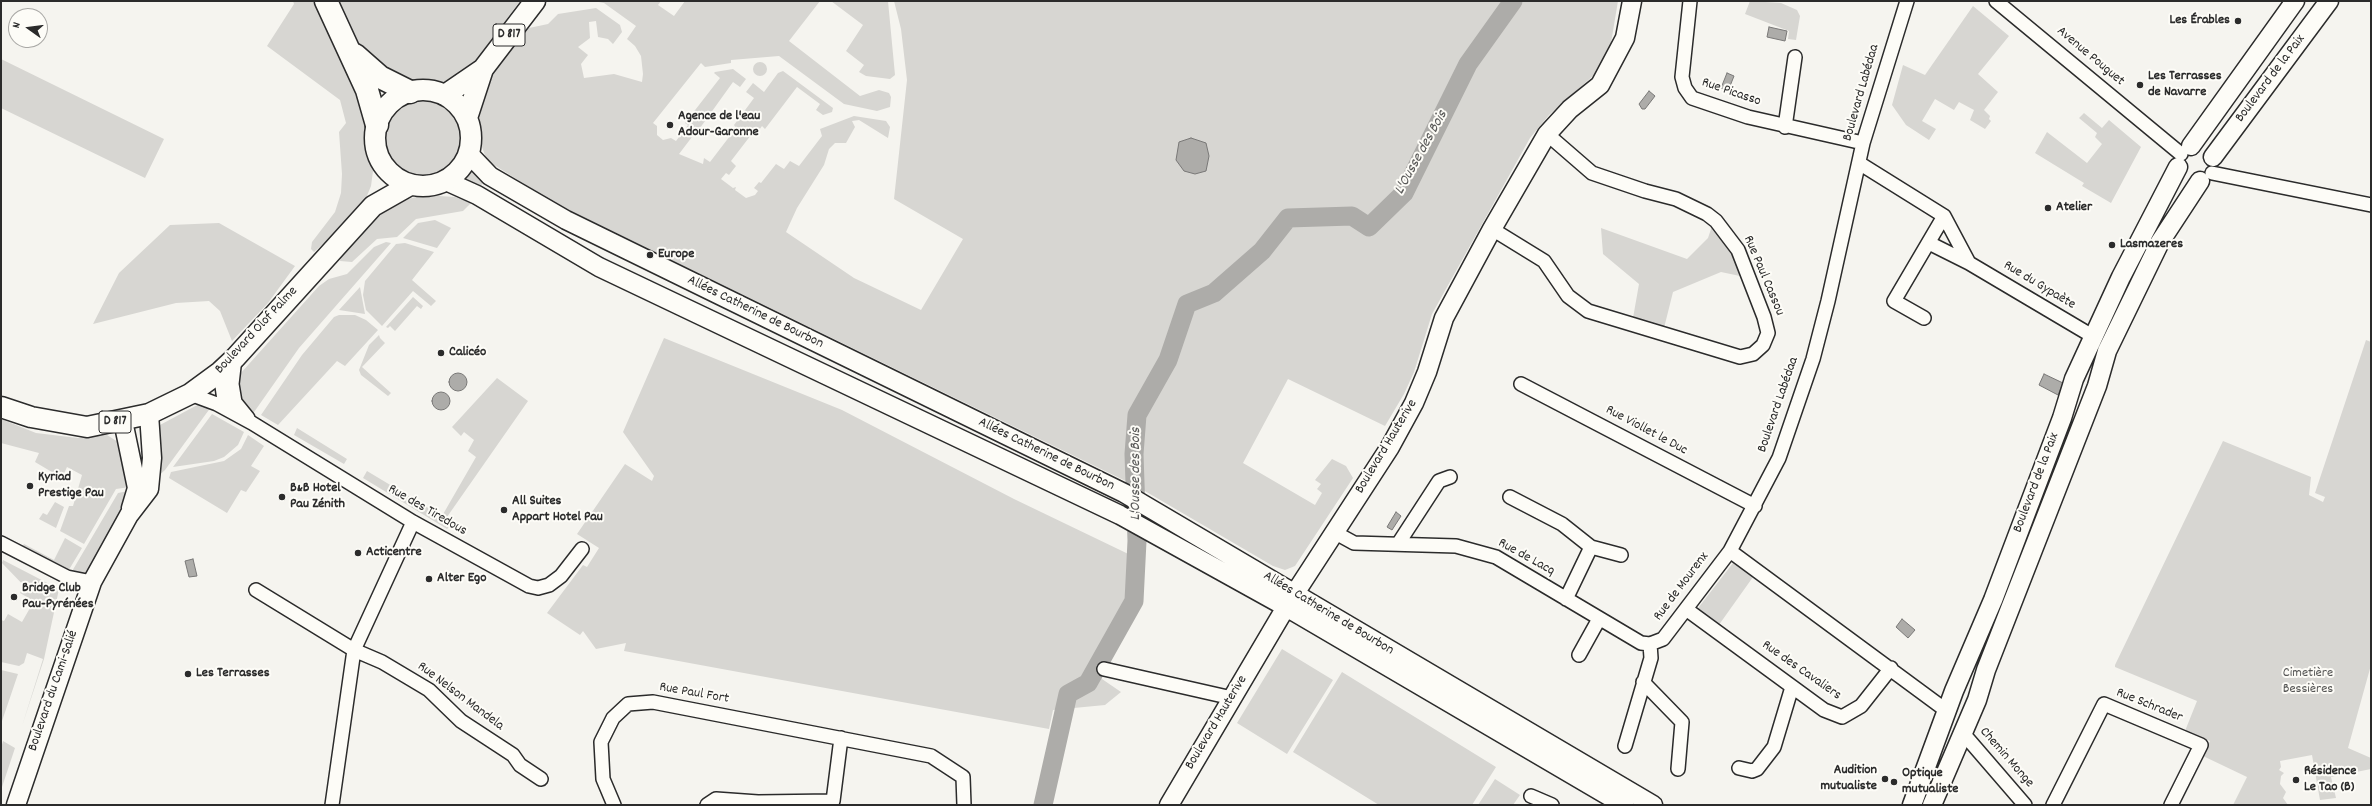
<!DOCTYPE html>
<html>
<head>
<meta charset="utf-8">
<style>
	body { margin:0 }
	#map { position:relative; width:2372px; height:806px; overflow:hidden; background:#f5f4ef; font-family:Dekko,sans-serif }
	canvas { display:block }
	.frame { position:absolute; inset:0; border:2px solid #2b2b2b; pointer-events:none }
	.north { position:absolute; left:8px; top:8px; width:40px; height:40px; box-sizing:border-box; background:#fdfcf7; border:1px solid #a9a8a5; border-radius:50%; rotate:284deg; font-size:11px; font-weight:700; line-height:16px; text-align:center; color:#2b2b2b }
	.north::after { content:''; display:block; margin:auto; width:14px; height:18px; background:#2b2b2b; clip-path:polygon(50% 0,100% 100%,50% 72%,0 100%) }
</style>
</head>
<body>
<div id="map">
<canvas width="2372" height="806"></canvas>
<div class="frame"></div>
<div class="north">N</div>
</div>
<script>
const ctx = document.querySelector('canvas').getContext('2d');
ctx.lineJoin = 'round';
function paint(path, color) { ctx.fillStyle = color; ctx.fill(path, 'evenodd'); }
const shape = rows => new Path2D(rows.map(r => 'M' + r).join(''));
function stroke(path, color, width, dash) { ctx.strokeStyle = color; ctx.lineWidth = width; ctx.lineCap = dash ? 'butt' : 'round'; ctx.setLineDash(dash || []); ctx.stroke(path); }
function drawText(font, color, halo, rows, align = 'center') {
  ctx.font = font + ' Dekko,sans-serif'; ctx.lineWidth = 4; ctx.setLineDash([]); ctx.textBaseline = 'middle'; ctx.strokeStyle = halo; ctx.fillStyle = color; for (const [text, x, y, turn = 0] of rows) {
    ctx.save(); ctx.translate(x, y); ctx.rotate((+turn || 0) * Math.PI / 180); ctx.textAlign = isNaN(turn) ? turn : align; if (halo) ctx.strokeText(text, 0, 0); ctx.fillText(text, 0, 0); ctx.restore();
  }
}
paint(shape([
	[293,1,317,1,367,116,367,144,373,171,371,186,362,208,314,252,311,249,312,242,335,212,341,193,342,174,339,132,346,123,340,100,267,46,294,4],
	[335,1,520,1,471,67,445,83,437,83,407,82,370,59,357,43],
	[593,1,661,1,658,5,674,16,685,1,820,1,789,41,860,96,879,90,889,93,891,97,890,107,877,111,844,104,779,56,731,60,731,63,705,67,701,63,653,123,657,126,657,135,663,140,671,138,676,141,688,125,685,123,720,78,714,73,715,72,733,69,746,79,740,87,733,82,700,128,696,127,695,133,679,154,703,164,704,158,710,162,736,128,734,125,754,98,746,92,753,83,764,92,778,73,783,71,833,108,832,112,823,115,816,110,820,104,797,87,765,129,762,126,754,137,751,135,731,161,736,166,729,175,726,173,721,179,733,188,736,187,735,190,746,198,755,195,758,191,754,188,759,182,761,183,776,164,784,169,790,161,799,166,822,136,820,129,854,116,886,121,890,127,888,138,859,120,852,121,855,127,846,143,835,143,829,149,824,165,797,208,786,232,854,278,921,310,963,239,894,199,907,80,901,29,894,1,1618,1,1611,43,1604,60,1594,75,1549,115,1530,138,1432,314,1414,372,1404,394,1385,426,1288,379,1243,463,1315,505,1322,493,1317,489,1321,484,1315,480,1332,459,1346,466,1353,478,1295,566,1285,570,1273,566,1138,487,612,231,553,202,491,163,486,158,482,147,478,118,479,104,491,73,515,40,529,28,548,24,558,14,596,8,620,25,622,32,613,44,608,39,598,37,596,21,589,22,590,38,578,47,588,55,581,64,584,78,614,74,642,82,643,74,641,56,635,46,627,39,636,26,604,3],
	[831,1,888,1,895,75,890,79,866,76,859,72,864,65,846,51,863,25],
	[1750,1,1781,3,1797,10,1800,16,1796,40,1788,39,1789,31,1745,14],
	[1973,6,2009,36,1978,74,1998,92,1984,110,1990,116,1989,119,1991,121,1985,129,1970,120,1974,110,1959,102,1954,110,1935,99,1922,121,1936,129,1929,140,1906,125,1892,105,1903,65,1925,75],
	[1,59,164,139,145,178,1,108],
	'753 69a7 7 0 1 1 14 0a7 7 0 1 1-14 0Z',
	'385 138a38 38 0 1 1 76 0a38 38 0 1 1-76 0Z',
	[2084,113,2102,128,2109,120,2141,147,2111,203,2082,186,2084,183,2035,153,2047,132,2087,163,2102,144,2095,137,2097,133,2079,118],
	[472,169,486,178,478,190,463,180],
	[424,195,455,197,471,203,463,211,416,219,397,237,377,239,352,262,340,261,341,255,387,207,400,201],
	[435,220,451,228,437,248,403,238,418,223],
	[219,223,295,266,268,303,232,341,220,311,209,301,176,303,93,324,119,273,170,225],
	[1712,226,1733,251,1740,276,1721,272,1673,292,1664,328,1633,318,1639,284,1603,254,1601,228,1687,259,1708,238],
	[386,242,391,243,299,348,252,415,238,401,237,380,240,374,319,286,329,279,347,274,374,247],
	[405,243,434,252,412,280,436,301,431,306,413,291,382,326,366,310,363,295,365,281,396,244],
	[360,287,365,314,339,310],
	[413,297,423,306,421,309,417,306,395,331,390,326,388,328,386,327],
	[339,315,355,315,366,320,378,330,345,366,337,361,278,425,261,415,302,355,334,317],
	[379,335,380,338,385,343,362,367,391,393,388,396,361,375,359,370,369,345],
	[664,338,842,410,1014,499,1145,562,1099,653,1102,679,1121,692,1105,705,1053,710,1049,729,624,651,626,643,596,649,583,631,580,635,547,613,583,565,587,567,599,548,577,534,625,464,652,481,654,476,623,432],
	[2366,340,2371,342,2371,665,2348,748,2371,758,2371,769,2331,777,2336,798,2320,800,2312,755,2280,761,2281,767,2279,770,2284,773,2281,776,2280,784,2286,792,2283,798,2288,805,2233,805,2247,777,2203,756,2210,741,2185,731,2197,701,2115,667,2115,665,2223,441,2311,477,2309,495,2323,502,2325,497,2315,493],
	[497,378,528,401,447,517,454,522,447,529,363,478,367,471,442,516,476,457,468,451,474,440,464,432,461,436,452,427],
	[201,403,211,407,165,470,154,480,156,430,160,425],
	[212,414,244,432,238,445,224,457,214,461,173,467],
	[1,419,36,433,78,438,107,435,118,442,130,487,116,489,84,544,60,531,69,506,73,506,82,475,67,467,62,478,35,462,39,453,1,443],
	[297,428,347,459,344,464,294,435],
	[248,435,264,446,251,466,260,471,246,492,241,490,227,513,169,478,171,472,224,461,241,449],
	[128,491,119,518,89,573,84,575,71,573,118,493],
	[55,502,64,507,56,528,39,519,43,513,47,515],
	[65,538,82,548,67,573,21,549,24,544,54,560],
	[3,560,59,589,44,659,22,726,43,659,27,653,24,663,19,666,1,662,1,620,4,621,8,614,22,622,34,601,20,593,22,589,31,593,2,563],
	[1733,563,1753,577,1716,629,1695,612],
	[1282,649,1333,680,1287,754,1237,723],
	[1,670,18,674,2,721,1,720],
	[1342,672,1496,767,1472,805,1379,805,1293,752],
	[3,741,15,748,1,790,1,748],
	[1495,779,1520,795,1513,805,1478,805]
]), '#d7d6d2');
const water = shape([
	[1769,27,1787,31,1785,41,1767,37,1769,27],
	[1727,73,1734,76,1728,91,1721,88,1727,73],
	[1649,91,1655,96,1645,109,1642,109,1639,104,1649,91],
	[1191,138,1206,143,1209,156,1206,171,1195,174,1184,171,1176,160,1179,142,1191,138],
	'449 382a9 9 0 1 1 18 0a9 9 0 1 1-18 0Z',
	[2044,374,2063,383,2058,395,2039,385,2044,374],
	'432 401a9 9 0 1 1 18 0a9 9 0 1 1-18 0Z',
	[1396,512,1401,516,1392,530,1387,527,1396,512],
	[193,559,197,576,189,577,185,561,193,559],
	[1902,619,1915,630,1908,638,1896,627,1902,619]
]);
paint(water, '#adaca9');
stroke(water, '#797877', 1);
stroke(shape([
	[1043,805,1068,694,1088,683,1134,601,1137,541,1134,454,1137,415,1168,360,1187,304,1214,293,1262,251,1288,218,1352,216,1369,227,1404,193,1468,64,1513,1]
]), '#adaca9', 19);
const street = shape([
	[1690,1,1682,77,1685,88,1692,98,1748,117,1863,143],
	[1907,1,1863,143,1828,301,1813,359,1779,458,1730,551,1947,711],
	[1996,1,2181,154],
	[1785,127,1795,57],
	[1859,163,1944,216,1969,263],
	[2212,173,2371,205],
	[1492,229,1544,261,1568,296,1588,311,1740,357,1753,354,1763,345,1768,333,1764,317,1738,250,1716,221,1707,214,1676,199,1645,191,1592,173,1547,134],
	[1929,243,1969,263,2094,337],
	[1924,318,1894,301,1944,216],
	[235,358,232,384,235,402,248,418],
	[220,372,224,400,232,412],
	[1521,384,1755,506],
	[190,394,217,404,252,423,413,522,529,586,538,588,549,585,561,576,582,549],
	[1510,497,1562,524,1591,547,1621,555],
	[1334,532,1354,543,1456,546,1496,557,1641,643,1650,644],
	[1,543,67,577,92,582],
	[1398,544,1439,481,1450,477],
	[256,590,354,650,382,662,429,690,461,721,513,755,520,765,541,779],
	[1566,599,1591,547],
	[1686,609,1824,710,1842,717,1861,706,1891,668],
	[1579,655,1599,619],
	[1104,669,1232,698],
	[1643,682,1682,722,1678,769],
	[1962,732,2025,805],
	[1625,746,1651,658,1650,644,1663,639,1730,551],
	[1739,768,1752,771,1757,769,1774,747,1792,687],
	[1531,796,1552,805],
	[332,805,354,650,413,522],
	[614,805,603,779,601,742,613,718,628,704,653,702,931,756,963,777,964,805],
	[707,805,716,799,758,802,833,801,841,738],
	[2053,805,2104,704,2201,745,2171,805]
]);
const secondary = shape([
	[2191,146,2295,1],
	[469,154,490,176,566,220,1124,493,1653,805],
	[2213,157,2329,1],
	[446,181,477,195,599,267,1120,515,1286,607,1624,805],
	[123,421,137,488,131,508],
	[16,805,92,582,129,515,149,489,152,458,149,414],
	[1169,805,1286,607,1390,447,1414,403,1427,372,1444,318,1492,229,1547,134,1570,109,1600,85,1625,38,1632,1],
	[1912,805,1954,691,1993,600,2062,418,2074,379,2121,277,2178,167],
	[1932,805,1977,700,1986,670,2097,386,2107,351,2160,242,2200,181]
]);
const primary = shape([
	'375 138a48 48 0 1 1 96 0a48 48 0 1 1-96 0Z',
	[445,95,483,69,535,1],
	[467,118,483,69],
	[1,407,31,417,87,427,149,414,190,394,220,372,235,358,373,206,410,185]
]);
const highway = shape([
	[326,1,367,90,377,125],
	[355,55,380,77,410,92]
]);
stroke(street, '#2b2b2b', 16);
stroke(secondary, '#2b2b2b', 21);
stroke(primary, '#2b2b2b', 23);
stroke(highway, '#2b2b2b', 25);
stroke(street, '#fdfcf7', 13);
stroke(secondary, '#fdfcf7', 18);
stroke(primary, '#fdfcf7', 20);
stroke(highway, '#fdfcf7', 22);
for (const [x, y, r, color] of [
	[2238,21,4,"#2b2b2b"],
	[2140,85,4,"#2b2b2b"],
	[670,125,4,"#2b2b2b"],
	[2048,208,4,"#2b2b2b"],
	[2112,245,4,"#2b2b2b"],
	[650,255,4,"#2b2b2b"],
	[441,353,4,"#2b2b2b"],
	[30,486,4,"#2b2b2b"],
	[282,497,4,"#2b2b2b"],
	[504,510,4,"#2b2b2b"],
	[358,553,4,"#2b2b2b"],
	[429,579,4,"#2b2b2b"],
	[14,597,4,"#2b2b2b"],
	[188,674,4,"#2b2b2b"],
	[1885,779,4,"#2b2b2b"],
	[2296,780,4,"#2b2b2b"],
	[1894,782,4,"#2b2b2b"]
]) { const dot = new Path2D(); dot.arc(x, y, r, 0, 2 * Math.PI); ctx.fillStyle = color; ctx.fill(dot); stroke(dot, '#fdfcf7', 1.5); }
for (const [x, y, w] of [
	[509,35,32],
	[115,422,32]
]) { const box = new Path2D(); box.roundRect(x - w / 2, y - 11, w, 22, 3); ctx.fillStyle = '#fdfcf7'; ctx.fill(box); stroke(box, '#2b2b2b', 1); }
drawText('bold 13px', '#2b2b2b', null, [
	["D 817",509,35],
	["D 817",115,422]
]);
drawText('bold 14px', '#2b2b2b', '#fdfcf7', [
	["Les Érables",2230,21,"right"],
	["Les Terrasses",2148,77],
	["de Navarre",2148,93],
	["Agence de l'eau",678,117],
	["Adour-Garonne",678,133],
	["Atelier",2056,208],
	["Lasmazeres",2120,245],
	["Europe",658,255],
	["Calicéo",449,353],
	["Kyriad",38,478],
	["Prestige Pau",38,494],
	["B&B Hotel",290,489],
	["Pau Zénith",290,505],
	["All Suites",512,502],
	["Appart Hotel Pau",512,518],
	["Acticentre",366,553],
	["Alter Ego",437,579],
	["Bridge Club",22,589],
	["Pau-Pyrénées",22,605],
	["Les Terrasses",196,674],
	["Audition",1877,771,"right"],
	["mutualiste",1877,787,"right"],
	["Résidence",2304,772],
	["Le Tao (B)",2304,788],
	["Optique",1902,774],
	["mutualiste",1902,790]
], 'left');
drawText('14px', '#2b2b2b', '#fdfcf7', [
	["Avenue Pouguet",2090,57,40],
	["Boulevard de la Paix",2271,79,-53],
	["Rue Picasso",1731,93,19],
	["Boulevard Labédaa",1862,93,-74],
	["Rue Paul Cassou",1763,276,67],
	["Rue du Gypaète",2039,286,31],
	["Allées Catherine de Bourbon",755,313,26],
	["Boulevard Olof Palme",257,331,-47],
	["Boulevard Labédaa",1779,405,-71],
	["Rue Viollet le Duc",1646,431,28],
	["Boulevard Hauterive",1387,447,-59],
	["Allées Catherine de Bourbon",1046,455,26],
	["Boulevard de la Paix",2037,483,-69],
	["Rue des Tiredous",427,511,30],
	["Rue de Lacq",1526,558,29],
	["Rue de Mourenx",1682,587,-53],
	["Allées Catherine de Bourbon",1328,614,31],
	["Rue des Cavaliers",1801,671,35],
	["Boulevard du Cami-Salié",54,691,-71],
	["Rue Paul Fort",694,694,10],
	["Rue Nelson Mandela",460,697,37],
	["Rue Schrader",2149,706,22],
	["Boulevard Hauterive",1217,723,-59],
	["Chemin Monge",2006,758,49]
]);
drawText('14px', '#565655', '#fdfcf7', [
	["Cimetière",2308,674],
	["Bessières",2308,690]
]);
drawText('italic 15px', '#585857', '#fdfcf7', [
	["L'Ousse des Bois",1422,153,-61],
	["L'Ousse des Bois",1137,474,-90]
]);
</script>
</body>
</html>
